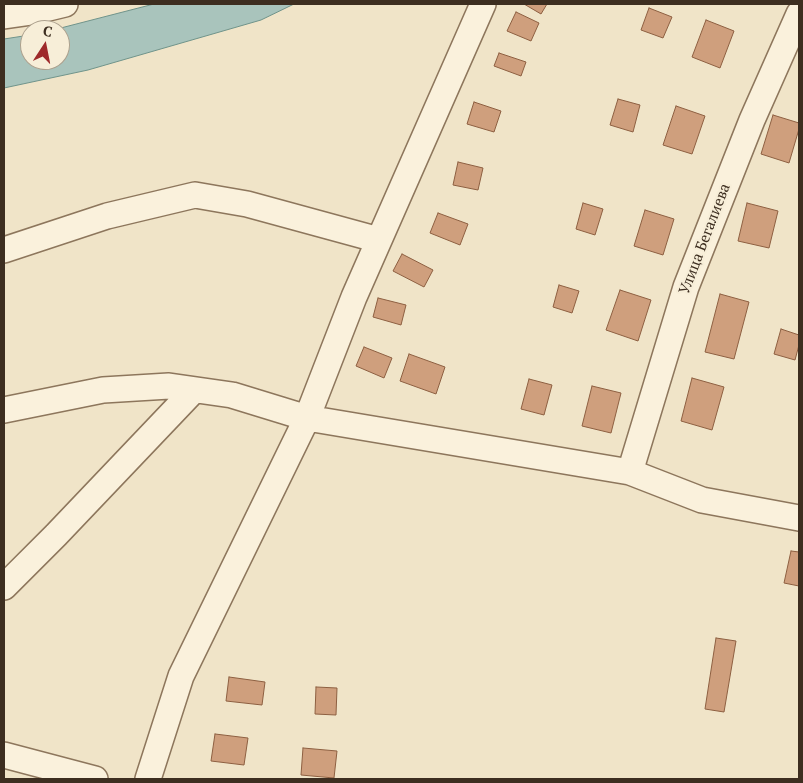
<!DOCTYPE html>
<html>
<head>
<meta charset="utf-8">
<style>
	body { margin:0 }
	#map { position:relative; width:803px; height:783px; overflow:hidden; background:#f0e4c8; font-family:"PT Serif",serif }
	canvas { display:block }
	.frame { position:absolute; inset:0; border:5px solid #3d2e20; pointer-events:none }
	.north { position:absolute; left:20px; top:20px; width:50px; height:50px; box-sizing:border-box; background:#f7eed8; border:1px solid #ada18e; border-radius:50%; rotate:11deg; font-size:14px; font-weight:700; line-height:20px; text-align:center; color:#3d2e20 }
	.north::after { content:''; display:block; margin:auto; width:18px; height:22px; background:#9e2a2b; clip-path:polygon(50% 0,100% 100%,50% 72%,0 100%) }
</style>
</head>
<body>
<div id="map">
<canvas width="803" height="783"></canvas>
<div class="frame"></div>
<div class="north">С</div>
</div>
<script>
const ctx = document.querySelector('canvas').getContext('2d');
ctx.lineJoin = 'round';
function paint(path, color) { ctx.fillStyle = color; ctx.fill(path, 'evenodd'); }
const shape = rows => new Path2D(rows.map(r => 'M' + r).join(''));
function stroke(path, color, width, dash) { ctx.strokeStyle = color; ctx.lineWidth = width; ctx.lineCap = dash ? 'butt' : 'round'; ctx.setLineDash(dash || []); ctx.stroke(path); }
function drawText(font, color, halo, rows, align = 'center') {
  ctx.font = font + ' "PT Serif",serif'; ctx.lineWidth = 4.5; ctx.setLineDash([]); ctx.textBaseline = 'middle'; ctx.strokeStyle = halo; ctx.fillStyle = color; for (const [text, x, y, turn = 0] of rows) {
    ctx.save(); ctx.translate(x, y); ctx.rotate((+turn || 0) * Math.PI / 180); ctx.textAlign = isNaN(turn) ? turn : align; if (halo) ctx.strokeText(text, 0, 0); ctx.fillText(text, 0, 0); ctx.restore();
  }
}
const water = shape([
	[154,4,294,4,261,20,88,70,4,88,4,39,30,35,30,60,60,60,60,30,53,30,154,4]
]);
paint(water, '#a9c4bc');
stroke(water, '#6f938a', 1);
const building = shape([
	[524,4,547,4,541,14,524,4],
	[649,8,672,17,663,38,641,30,649,8],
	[516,12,539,23,531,41,507,31,516,12],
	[706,20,734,31,720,68,692,57,706,20],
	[499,53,526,62,521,76,494,66,499,53],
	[618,99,640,105,633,132,610,125,618,99],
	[474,102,501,111,494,132,467,124,474,102],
	[676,106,705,116,692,154,663,145,676,106],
	[773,115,799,123,799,129,789,163,761,154,773,115],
	[458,162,483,168,478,190,453,185,458,162],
	[583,203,603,209,595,235,576,229,583,203],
	[747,203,778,211,769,248,738,241,747,203],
	[645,210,674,219,663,255,634,246,645,210],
	[438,213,468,224,460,245,430,233,438,213],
	[402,254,433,270,424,287,393,271,402,254],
	[559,285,579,291,572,313,553,307,559,285],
	[620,290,651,300,638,341,606,330,620,290],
	[720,294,749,302,734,359,705,352,720,294],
	[378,298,406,305,401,325,373,317,378,298],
	[781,329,799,335,799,345,795,360,774,354,781,329],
	[364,347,392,358,384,378,356,366,364,347],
	[409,354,445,367,436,394,400,381,409,354],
	[692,378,724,387,712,430,681,421,692,378],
	[529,379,552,385,544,415,521,409,529,379],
	[592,386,621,393,611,433,582,426,592,386],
	[791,551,799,552,799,586,784,583,791,551],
	[716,638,736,641,724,712,705,709,716,638],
	[229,677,265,682,262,705,226,701,229,677],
	[316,687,337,688,336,715,315,714,316,687],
	[215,734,248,738,244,765,211,761,215,734],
	[303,748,337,751,334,778,301,775,303,748]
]);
paint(building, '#cf9f7d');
stroke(building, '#8d5f41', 1);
const minor = shape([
	[4,16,32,12,65,4],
	[4,250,107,216,195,195,247,204,379,240],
	[4,410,103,390,169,386,232,395,307,418,630,472,702,500,799,518],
	[630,472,686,287,752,120,799,14],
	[4,587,56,535,194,390],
	[4,755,95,779],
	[148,779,181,676,307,418,354,297,483,4]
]);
stroke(minor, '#8d765c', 28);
stroke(minor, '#faf1dc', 25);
drawText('15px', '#3d2e20', '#f7eed8', [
	["Улица Бегалиева",705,239,-69]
]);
</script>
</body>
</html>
